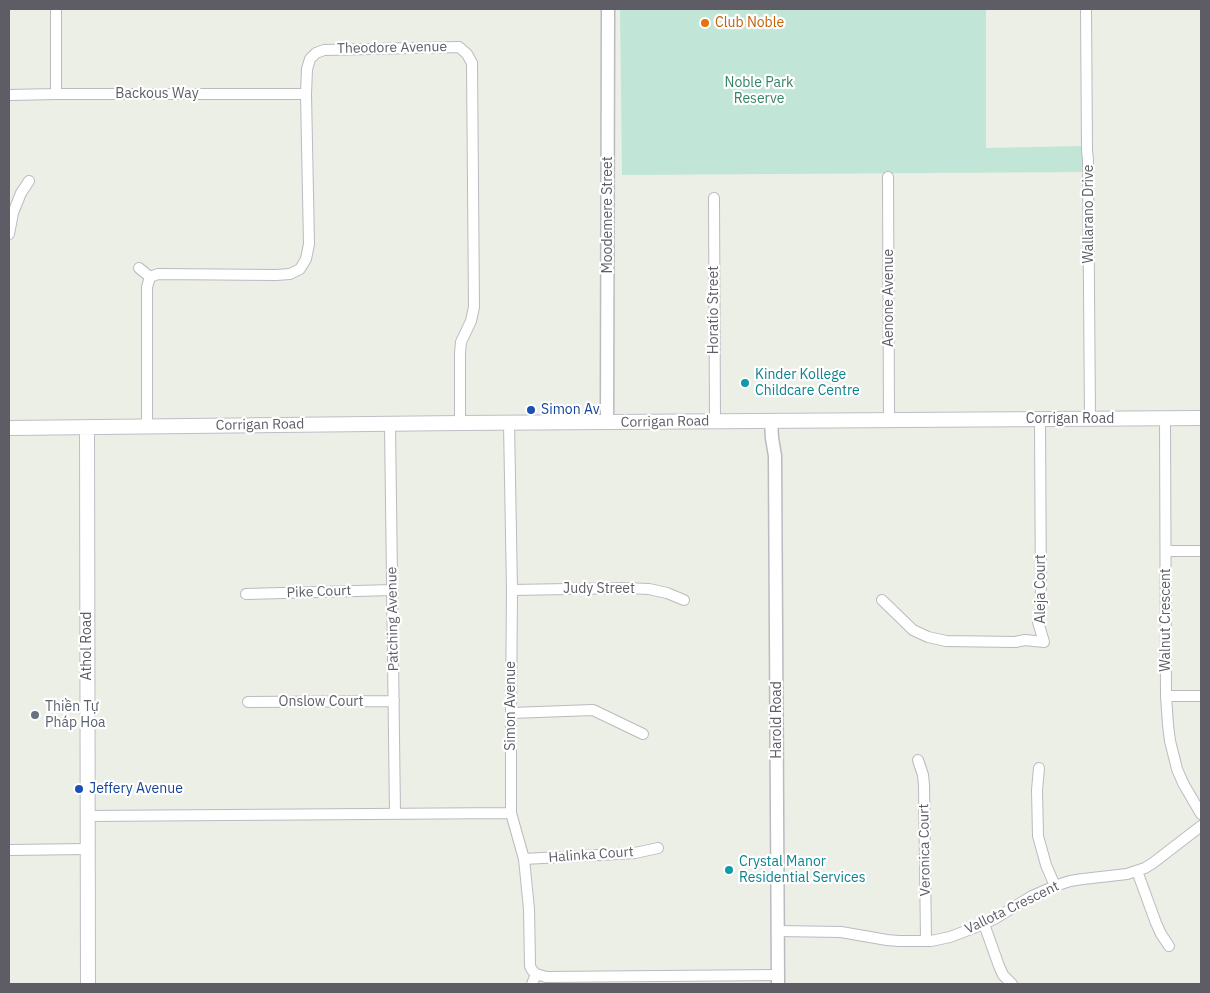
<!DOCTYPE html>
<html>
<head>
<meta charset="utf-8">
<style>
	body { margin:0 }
	#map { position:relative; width:1210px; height:993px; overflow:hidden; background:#ebefe5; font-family:"IBM Plex Sans",sans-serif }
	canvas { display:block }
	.frame { position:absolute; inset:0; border:10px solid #5e5d65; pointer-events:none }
</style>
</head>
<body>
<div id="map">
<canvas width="1210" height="993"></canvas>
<div class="frame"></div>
</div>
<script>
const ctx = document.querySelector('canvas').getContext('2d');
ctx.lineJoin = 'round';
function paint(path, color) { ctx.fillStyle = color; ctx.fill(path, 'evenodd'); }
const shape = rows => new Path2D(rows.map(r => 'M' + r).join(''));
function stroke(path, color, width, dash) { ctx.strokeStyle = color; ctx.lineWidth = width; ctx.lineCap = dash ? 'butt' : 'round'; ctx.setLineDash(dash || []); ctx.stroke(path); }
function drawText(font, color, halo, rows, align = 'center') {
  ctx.font = font + ' "IBM Plex Sans",sans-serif'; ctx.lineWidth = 4.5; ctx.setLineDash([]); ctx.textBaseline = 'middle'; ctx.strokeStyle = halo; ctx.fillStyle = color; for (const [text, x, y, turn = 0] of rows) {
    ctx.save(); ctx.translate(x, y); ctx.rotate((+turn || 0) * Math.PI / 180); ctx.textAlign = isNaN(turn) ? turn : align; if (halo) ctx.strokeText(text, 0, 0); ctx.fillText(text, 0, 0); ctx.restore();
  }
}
paint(shape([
	[620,9,986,9,986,148,1083,146,1083,172,622,175]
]), '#c1e6d8');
const minor = shape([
	[1086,9,1087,150,1088,160,1090,419],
	[56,94,56,9],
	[9,95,56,94,306,94],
	[888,177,889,420],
	[714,198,715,421],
	[9,234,13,213,21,193,29,181],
	[139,268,150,277],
	[1165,418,1166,696,1168,725,1170,741,1177,769,1183,783,1201,814],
	[509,423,512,590,511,713,511,813,524,859,529,909,530,966,532,970,536,974,532,984],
	[390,424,395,814],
	[147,427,147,287,150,277,158,274,276,275,290,274,300,269,306,259,309,244,306,94,307,69,310,59,316,53,324,50,459,47,467,54,472,63,474,307,471,321,461,342,460,353,460,423],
	[1166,551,1201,551],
	[512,590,624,588,649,589,667,593,684,600],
	[246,594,393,590],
	[882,600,913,630,928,637,946,641,1015,642,1025,640,1044,642,1038,622,1041,609,1040,419],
	[1166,696,1201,696],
	[248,702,394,701],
	[511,713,593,710,643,734],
	[918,760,923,775,924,785,926,941],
	[1039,768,1037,790,1038,836,1046,865,1055,886],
	[87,816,511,813],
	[9,850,87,849],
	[524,859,635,853,658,848],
	[1137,871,1156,923,1161,934,1169,946],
	[984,924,999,966,1003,975,1012,984],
	[778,931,841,932,887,940,899,941,931,941,950,937,984,924,996,918,1032,896,1055,886,1070,881,1083,879,1127,874,1145,868,1153,863,1201,826],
	[536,974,546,977,778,975]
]);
const tertiary = shape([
	[771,421,772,438,775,456,778,984],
	[607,422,608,9]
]);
const secondary = shape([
	[9,428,460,423,1201,418],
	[87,428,88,984]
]);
stroke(minor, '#bbbac1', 12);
stroke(tertiary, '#bbbac1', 15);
stroke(secondary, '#bfbdc6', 16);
stroke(minor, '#fff', 10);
stroke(tertiary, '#fff', 12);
stroke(secondary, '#fff', 14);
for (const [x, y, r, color] of [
	[705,23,5,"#e8710a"],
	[745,383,5,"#0f9aa8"],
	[531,410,5,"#1a4fb4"],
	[35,715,5,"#6b7280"],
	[79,789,5,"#1a4fb4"],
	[729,870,5,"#0f9aa8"]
]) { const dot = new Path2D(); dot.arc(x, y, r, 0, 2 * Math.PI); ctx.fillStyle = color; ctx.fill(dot); stroke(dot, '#fff', 2); }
drawText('14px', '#c56008', '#fff', [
	["Club Noble",715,23]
], 'left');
drawText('14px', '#5e5d65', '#fff', [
	["Theodore Avenue",392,48,-1],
	["Backous Way",157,94],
	["Wallarano Drive",1089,214,-90],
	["Moodemere Street",608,215,-90],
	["Aenone Avenue",889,298,-90],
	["Horatio Street",714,310,-90],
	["Corrigan Road",1070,419],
	["Corrigan Road",665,422,-1],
	["Corrigan Road",260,425,-1],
	["Judy Street",599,589],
	["Aleja Court",1041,589,-90],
	["Pike Court",319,592,-2],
	["Patching Avenue",393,619,-91],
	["Walnut Crescent",1166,620,-90],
	["Athol Road",87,646,-90],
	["Onslow Court",321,702],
	["Simon Avenue",511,706,-90],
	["Harold Road",777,720,-90],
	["Veronica Court",925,850,-91],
	["Halinka Court",591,855,-4],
	["Vallota Crescent",1012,908,-26]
]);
drawText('14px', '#358468', '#fff', [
	["Noble Park",759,83],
	["Reserve",759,99]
]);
drawText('14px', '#0d838f', '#fff', [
	["Kinder Kollege",755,375],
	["Childcare Centre",755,391],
	["Crystal Manor",739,862],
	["Residential Services",739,878]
], 'left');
drawText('14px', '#164399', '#fff', [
	["Simon Av",541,410],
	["Jeffery Avenue",89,789]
], 'left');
drawText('14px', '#5b616d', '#fff', [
	["Thiền Tự",45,707],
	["Pháp Hoa",45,723]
], 'left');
</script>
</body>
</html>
